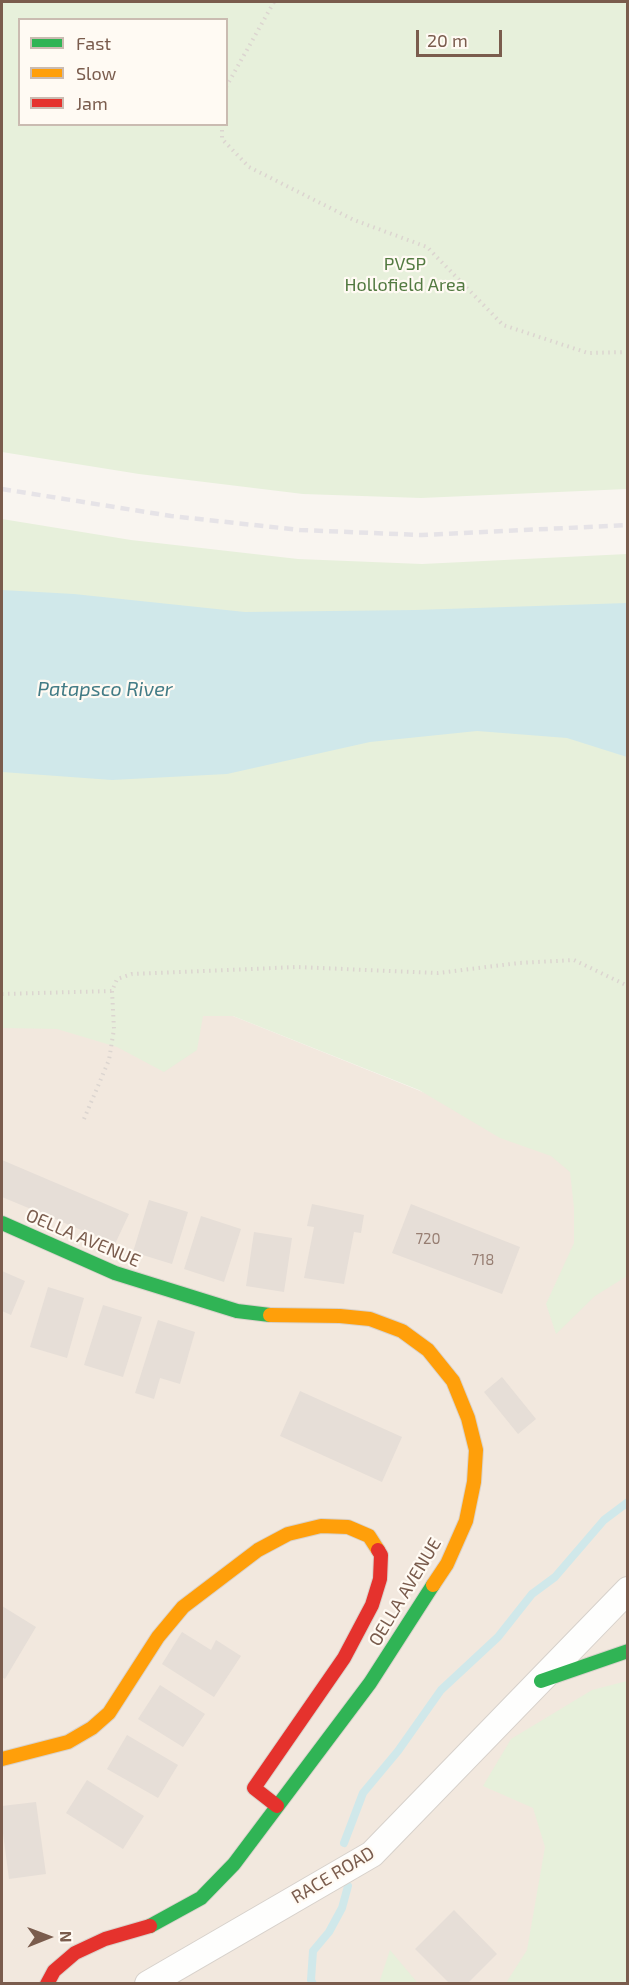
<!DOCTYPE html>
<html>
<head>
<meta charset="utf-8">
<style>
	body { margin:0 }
	#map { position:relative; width:629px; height:1985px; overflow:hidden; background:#f9f5f0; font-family:"Exo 2",sans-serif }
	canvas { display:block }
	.frame { position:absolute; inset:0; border:3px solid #7a5c4d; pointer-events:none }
	.legend { position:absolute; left:18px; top:18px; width:210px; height:108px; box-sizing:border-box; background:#fffaf3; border:2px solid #cabbb1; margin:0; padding:8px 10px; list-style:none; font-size:18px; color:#7a5c4d }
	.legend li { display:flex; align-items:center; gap:12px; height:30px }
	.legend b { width:30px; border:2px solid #cabbb1 }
	.north { position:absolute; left:18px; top:1907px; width:60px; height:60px; -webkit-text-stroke:4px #fffaf3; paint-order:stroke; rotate:89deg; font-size:16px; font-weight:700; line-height:24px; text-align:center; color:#7a5c4d }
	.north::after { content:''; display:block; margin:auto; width:21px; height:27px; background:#7a5c4d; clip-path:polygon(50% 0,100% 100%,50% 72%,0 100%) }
	.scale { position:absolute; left:416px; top:30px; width:86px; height:27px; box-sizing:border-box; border:3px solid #7a5c4d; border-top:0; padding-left:8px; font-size:18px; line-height:21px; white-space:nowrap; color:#7a5c4d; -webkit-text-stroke:4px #fffaf3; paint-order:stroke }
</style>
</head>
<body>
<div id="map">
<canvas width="629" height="1985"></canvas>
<div class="frame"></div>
<ul class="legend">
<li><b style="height:8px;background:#30b455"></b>Fast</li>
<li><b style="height:8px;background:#ff9f0a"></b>Slow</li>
<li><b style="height:8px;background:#e5322d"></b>Jam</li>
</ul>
<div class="north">N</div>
<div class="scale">20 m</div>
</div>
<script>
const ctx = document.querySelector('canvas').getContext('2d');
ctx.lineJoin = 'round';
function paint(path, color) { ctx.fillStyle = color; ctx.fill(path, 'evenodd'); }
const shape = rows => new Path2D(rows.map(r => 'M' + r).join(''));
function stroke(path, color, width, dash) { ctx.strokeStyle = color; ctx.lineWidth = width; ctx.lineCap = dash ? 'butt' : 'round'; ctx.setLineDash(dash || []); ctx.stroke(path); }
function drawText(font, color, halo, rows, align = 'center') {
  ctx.font = font + ' "Exo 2",sans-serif'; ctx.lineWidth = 4.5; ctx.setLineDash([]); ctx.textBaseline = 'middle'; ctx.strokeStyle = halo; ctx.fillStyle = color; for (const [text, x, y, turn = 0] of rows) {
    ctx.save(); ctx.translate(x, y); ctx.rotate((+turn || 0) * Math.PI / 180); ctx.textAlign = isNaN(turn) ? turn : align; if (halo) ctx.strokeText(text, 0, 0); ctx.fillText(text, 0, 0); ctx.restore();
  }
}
paint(shape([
	[2,1012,233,1016,595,1161,628,1205,627,1941,587,1983,2,1984]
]), '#f2e8de');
paint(shape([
	[2,2,627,2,627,489,421,498,303,494,139,474,2,452],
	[20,20,226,20,226,124,20,124],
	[2,519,131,540,298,559,422,564,627,554,627,1276,595,1296,556,1334,546,1304,574,1243,574,1208,570,1172,551,1156,500,1138,419,1090,233,1016,203,1016,197,1050,164,1072,117,1047,57,1029,2,1028],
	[627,1681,627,1983,506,1983,527,1950,545,1847,533,1808,483,1786,511,1739,592,1690],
	[390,1950,416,1981,418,1983,379,1983]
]), '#e7f0db');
paint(shape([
	[2,590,74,594,245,612,415,610,627,603,627,757,567,738,477,731,370,742,227,774,112,780,2,772]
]), '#d0e8ea');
stroke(shape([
	[344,1843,363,1793,398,1751,441,1690,498,1637,532,1594,555,1577,604,1520,628,1502],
	[313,1984,311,1980,313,1951,329,1932,342,1908,348,1886]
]), '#d0e8ea', 8);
paint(shape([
	[2,1160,129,1214,115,1244,2,1197],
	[149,1200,188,1212,172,1264,133,1252],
	[312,1204,364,1215,361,1233,354,1232,344,1284,304,1278,314,1227,307,1226],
	[411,1204,520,1247,502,1294,392,1253],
	[201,1216,241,1229,224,1282,184,1269],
	[254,1232,292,1238,284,1292,246,1286],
	[2,1271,25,1281,11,1315,2,1311],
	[48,1287,84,1298,67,1358,30,1347],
	[103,1305,142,1317,123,1377,84,1365],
	[158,1320,195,1332,180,1384,160,1378,154,1399,135,1393],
	[502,1377,536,1419,518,1434,484,1392],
	[300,1391,402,1437,382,1482,280,1436],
	[2,1606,36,1627,5,1679,2,1677],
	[182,1632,211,1650,216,1640,241,1656,214,1697,162,1664],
	[160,1685,205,1714,183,1747,138,1719],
	[127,1735,178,1765,158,1798,107,1769],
	[87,1780,144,1816,123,1849,66,1813],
	[36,1802,46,1874,9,1879,2,1826,2,1806],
	[454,1910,497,1954,468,1983,449,1983,415,1949]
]), '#e6ded7');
const street = shape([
	[148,1984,372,1854,628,1590]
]);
const fast = shape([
	[2,1223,115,1273,237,1311,270,1315],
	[541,1681,628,1651],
	[150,1926,201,1898,234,1864,370,1683,433,1585]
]);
const slow = shape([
	[270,1315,340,1316,370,1319,402,1331,428,1350,453,1381,468,1418,476,1450,474,1482,466,1521,447,1564,433,1585],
	[2,1759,68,1742,92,1728,109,1713,158,1637,183,1607,258,1550,288,1534,321,1526,348,1527,369,1536,378,1550]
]);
const jam = shape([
	[277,1806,254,1788,344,1658,372,1605,380,1579,381,1555,378,1550],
	[47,1984,54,1971,75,1953,105,1939,150,1926]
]);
stroke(street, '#d7d1cb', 28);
stroke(fast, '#d9d2cb', 16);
stroke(slow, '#d9d2cb', 16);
stroke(jam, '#d9d2cb', 16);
stroke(shape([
	[226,87,274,2],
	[222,124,222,139,249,167,354,220,427,247,503,325,588,353,628,352],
	[2,994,112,991,117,979,132,974,297,967,438,973,519,963,574,960,628,986],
	[84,1119,109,1060,114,1029,112,991]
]), '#dcd5d0', 4, [1.5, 4.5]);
stroke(street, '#fefefd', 26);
stroke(fast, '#30b455', 14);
stroke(slow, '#ff9f0a', 14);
stroke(jam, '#e5322d', 14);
stroke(shape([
	[2,489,171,516,300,530,422,535,628,525]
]), '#e6e3e7', 4.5, [9, 6]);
drawText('15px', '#977e72', null, [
	["720",428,1239],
	["718",483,1260]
]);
drawText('18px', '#537a41', '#fffaf3', [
	["PVSP",405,264],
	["Hollofield Area",405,285]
]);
drawText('18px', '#7a5c4d', '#fffaf3', [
	["OELLA AVENUE",83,1238,23],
	["OELLA AVENUE",405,1592,-59],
	["RACE ROAD",333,1875,-31]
]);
drawText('italic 20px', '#437c86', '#fffaf3', [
	["Patapsco River",105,689]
]);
</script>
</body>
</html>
